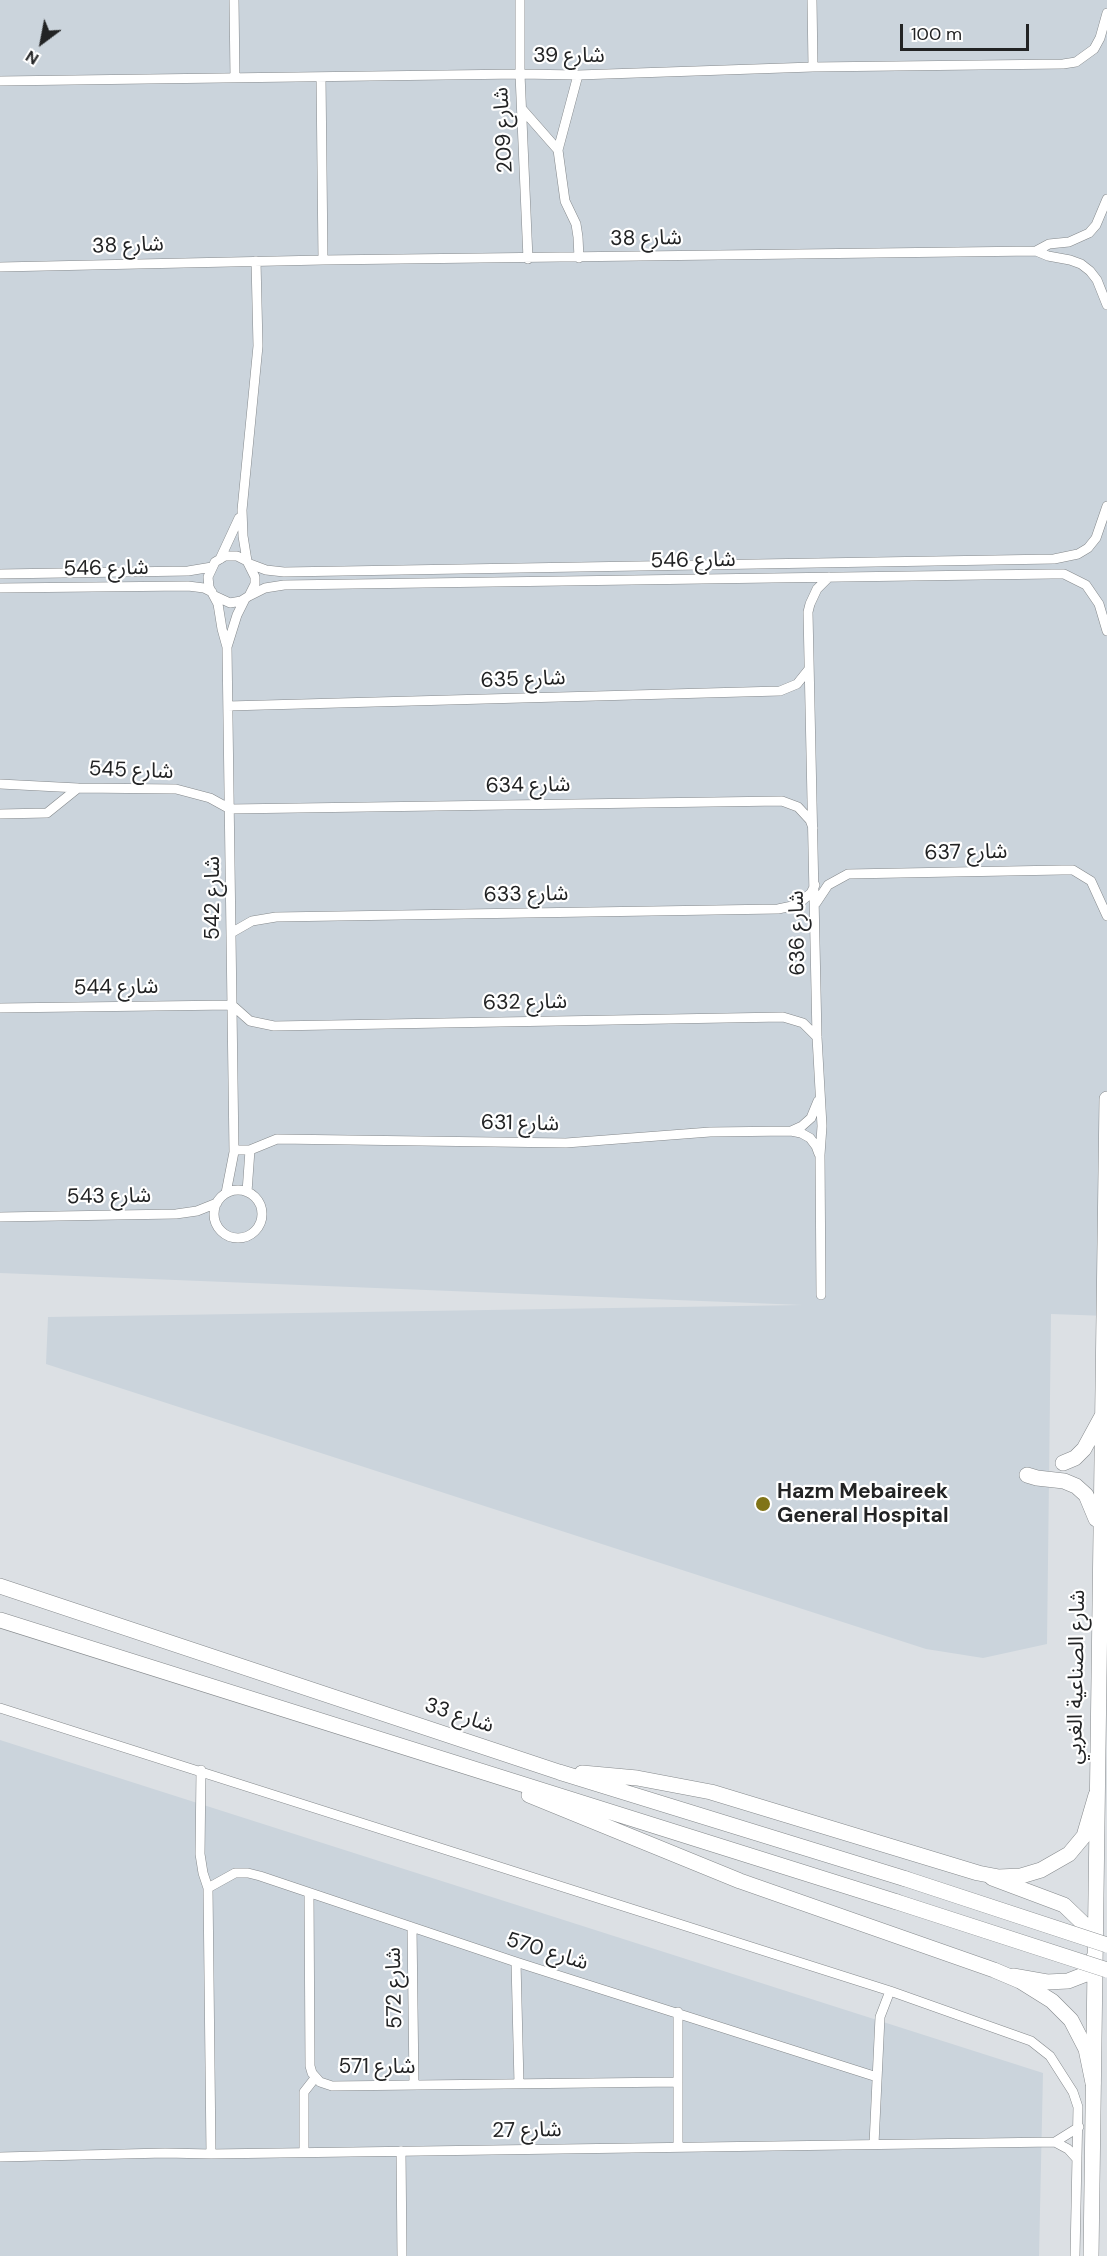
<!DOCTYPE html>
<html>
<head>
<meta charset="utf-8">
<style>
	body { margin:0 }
	#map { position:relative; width:1107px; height:2256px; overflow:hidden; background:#dce0e4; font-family:"DM Sans",sans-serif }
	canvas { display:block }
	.north { position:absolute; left:12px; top:12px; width:60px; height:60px; -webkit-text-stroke:4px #fff; paint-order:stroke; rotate:212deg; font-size:16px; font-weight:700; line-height:24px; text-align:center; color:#222324 }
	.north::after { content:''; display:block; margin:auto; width:21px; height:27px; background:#222324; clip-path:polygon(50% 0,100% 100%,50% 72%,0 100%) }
	.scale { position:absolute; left:900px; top:24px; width:129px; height:27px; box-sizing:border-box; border:3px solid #222324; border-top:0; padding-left:8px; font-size:18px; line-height:21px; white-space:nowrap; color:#222324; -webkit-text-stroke:4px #fff; paint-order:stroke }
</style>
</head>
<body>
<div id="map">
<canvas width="1107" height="2256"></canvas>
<div class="north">N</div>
<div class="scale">100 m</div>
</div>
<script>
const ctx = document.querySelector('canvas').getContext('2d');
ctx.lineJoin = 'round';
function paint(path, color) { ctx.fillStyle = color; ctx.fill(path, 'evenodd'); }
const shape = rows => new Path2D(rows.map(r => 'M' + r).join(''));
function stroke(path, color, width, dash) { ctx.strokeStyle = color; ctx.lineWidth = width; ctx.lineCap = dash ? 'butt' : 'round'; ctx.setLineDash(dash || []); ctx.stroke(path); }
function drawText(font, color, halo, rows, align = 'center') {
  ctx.font = font + ' "DM Sans","Noto Sans Arabic",sans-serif'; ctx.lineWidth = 4.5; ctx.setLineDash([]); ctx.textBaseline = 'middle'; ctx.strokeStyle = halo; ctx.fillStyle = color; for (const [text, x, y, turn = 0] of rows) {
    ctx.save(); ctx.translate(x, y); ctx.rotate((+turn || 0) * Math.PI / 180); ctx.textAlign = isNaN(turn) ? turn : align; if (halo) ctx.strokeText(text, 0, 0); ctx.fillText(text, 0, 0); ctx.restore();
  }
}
paint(shape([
	[0,0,1107,0,1107,1316,1051,1314,1047,1644,983,1658,926,1649,46,1364,48,1317,802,1305,0,1273],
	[0,1740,1043,2073,1039,2256,0,2256]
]), '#cbd4dc');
const minor = shape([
	[234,0,235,78],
	[520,0,520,74,528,259],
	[812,0,813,67],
	[578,75,558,150,565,201,576,224,578,237,579,258],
	[321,77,323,260],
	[0,81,520,74,578,75,813,67,1063,64,1076,62,1094,49,1100,38,1107,13],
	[522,109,558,150],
	[1036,251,1049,244,1069,242,1089,233,1096,225,1107,199],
	[0,267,323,260,1036,251,1048,256,1070,260,1081,264,1090,271,1097,280,1107,305],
	[220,559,239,518],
	[247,561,243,536,242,510,258,346,256,261],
	[250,564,266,570,284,572,1054,559,1078,554,1088,548,1096,538,1107,506],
	[0,574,188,571,212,567],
	[0,588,188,586,204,588,212,592],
	[215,596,230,603,241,601,249,596,255,584,255,577,247,561,237,556,225,556,215,562,208,577,209,587,218,604,222,629,227,647,234,1152,226,1193],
	[249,596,265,588,284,585,1052,574,1064,574,1086,585,1099,604,1107,631],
	[227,647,237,615,245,599],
	[228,706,780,691,797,684,809,669],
	[0,784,78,788],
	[0,814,47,813,78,788,176,789,210,798,230,809,782,801,798,807,810,820,813,828],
	[816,903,828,885,848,874,1062,870,1073,870,1091,881,1107,916],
	[231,933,252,921,276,917,778,909,797,905,811,893,815,885],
	[0,1008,232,1005,250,1021,274,1026,783,1017,803,1023,817,1037],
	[791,1131,802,1126,811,1118,818,1101],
	[234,1150,250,1150,247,1192],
	[250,1150,277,1139,566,1143,710,1132,791,1131,801,1133,810,1138,816,1146,819,1154],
	'214 1214a24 24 0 1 1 48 0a24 24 0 1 1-48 0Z',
	[0,1217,176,1214,197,1211,217,1203],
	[821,1295,820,1155,822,1126,817,1037,808,612,810,604,817,589,829,577],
	[0,1708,890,1991,1031,2041,1050,2056,1073,2092,1078,2107,1075,2256],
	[201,1770,200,1854,203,1873,208,1888,211,2154],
	[208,1888,235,1873,248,1873,260,1876,516,1962,877,2077],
	[309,1893,310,2066,312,2073,320,2082,332,2086,678,2082],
	[412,1927,414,2085],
	[516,1962,519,2084],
	[678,2012,678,2147],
	[1055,2142,1068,2149,1077,2159],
	[874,2144,880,2017,890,1991],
	[401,2151,402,2256],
	[304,2152,304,2092,315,2078],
	[0,2157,165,2153,211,2154,1055,2142,1079,2127]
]);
const primary = shape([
	[1063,1463,1075,1458,1084,1449,1102,1416],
	[1027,1475,1037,1478,1064,1481,1076,1486,1086,1495,1096,1519],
	[992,1878,1064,1905,1090,1930,1093,1939],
	[1013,1976,1047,1982,1068,1981,1086,1974,1094,1957],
	[1091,2256,1107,1099]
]);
const trunk = shape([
	[0,1586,559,1772,906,1879],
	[0,1620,897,1902],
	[582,1773,637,1778,711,1792,978,1873,999,1877,1021,1876,1041,1870,1069,1854,1084,1836,1096,1795],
	[529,1795,740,1881,994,1970,1020,1981,1052,2001,1071,2020,1086,2049,1093,2083]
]);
stroke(minor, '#85898c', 10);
stroke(primary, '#85898c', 16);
stroke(trunk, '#85898c', 16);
stroke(minor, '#fff', 9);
stroke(primary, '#fff', 15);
stroke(trunk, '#fff', 15);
const trunkBridge = shape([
	[906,1879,1107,1945],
	[897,1902,1107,1970]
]);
stroke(trunkBridge, '#85898c', 16, []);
stroke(trunkBridge, '#fff', 15);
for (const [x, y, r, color] of [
	[763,1504,8,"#807417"]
]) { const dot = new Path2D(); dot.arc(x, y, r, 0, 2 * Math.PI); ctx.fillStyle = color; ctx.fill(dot); stroke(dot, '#fff', 2); }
drawText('21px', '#222324', '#fff', [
	["شارع 39",569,56],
	["شارع 209",504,130,-93],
	["شارع 38",646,239,-1],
	["شارع 38",128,246,-2],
	["شارع 546",693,561,-1],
	["شارع 546",106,569,-1],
	["شارع 635",523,680,-2],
	["شارع 545",131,771,2],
	["شارع 634",528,786,-1],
	["شارع 637",966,853,-1],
	["شارع 633",526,895,-1],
	["شارع 542",213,898,-90],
	["شارع 636",798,933,-91],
	["شارع 544",116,988,-1],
	["شارع 632",525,1003,-1],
	["شارع 631",520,1124,1],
	["شارع 543",109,1197,-1],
	["شارع الصناعية الغربي",1077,1677,-89],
	["شارع 33",459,1716,18],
	["شارع 570",547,1952,17],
	["شارع 572",395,1988,-91],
	["شارع 571",377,2067],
	["شارع 27",527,2131,-1]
]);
drawText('bold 21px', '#222324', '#fff', [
	["Hazm Mebaireek",777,1492],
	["General Hospital",777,1516]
], 'left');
</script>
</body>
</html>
